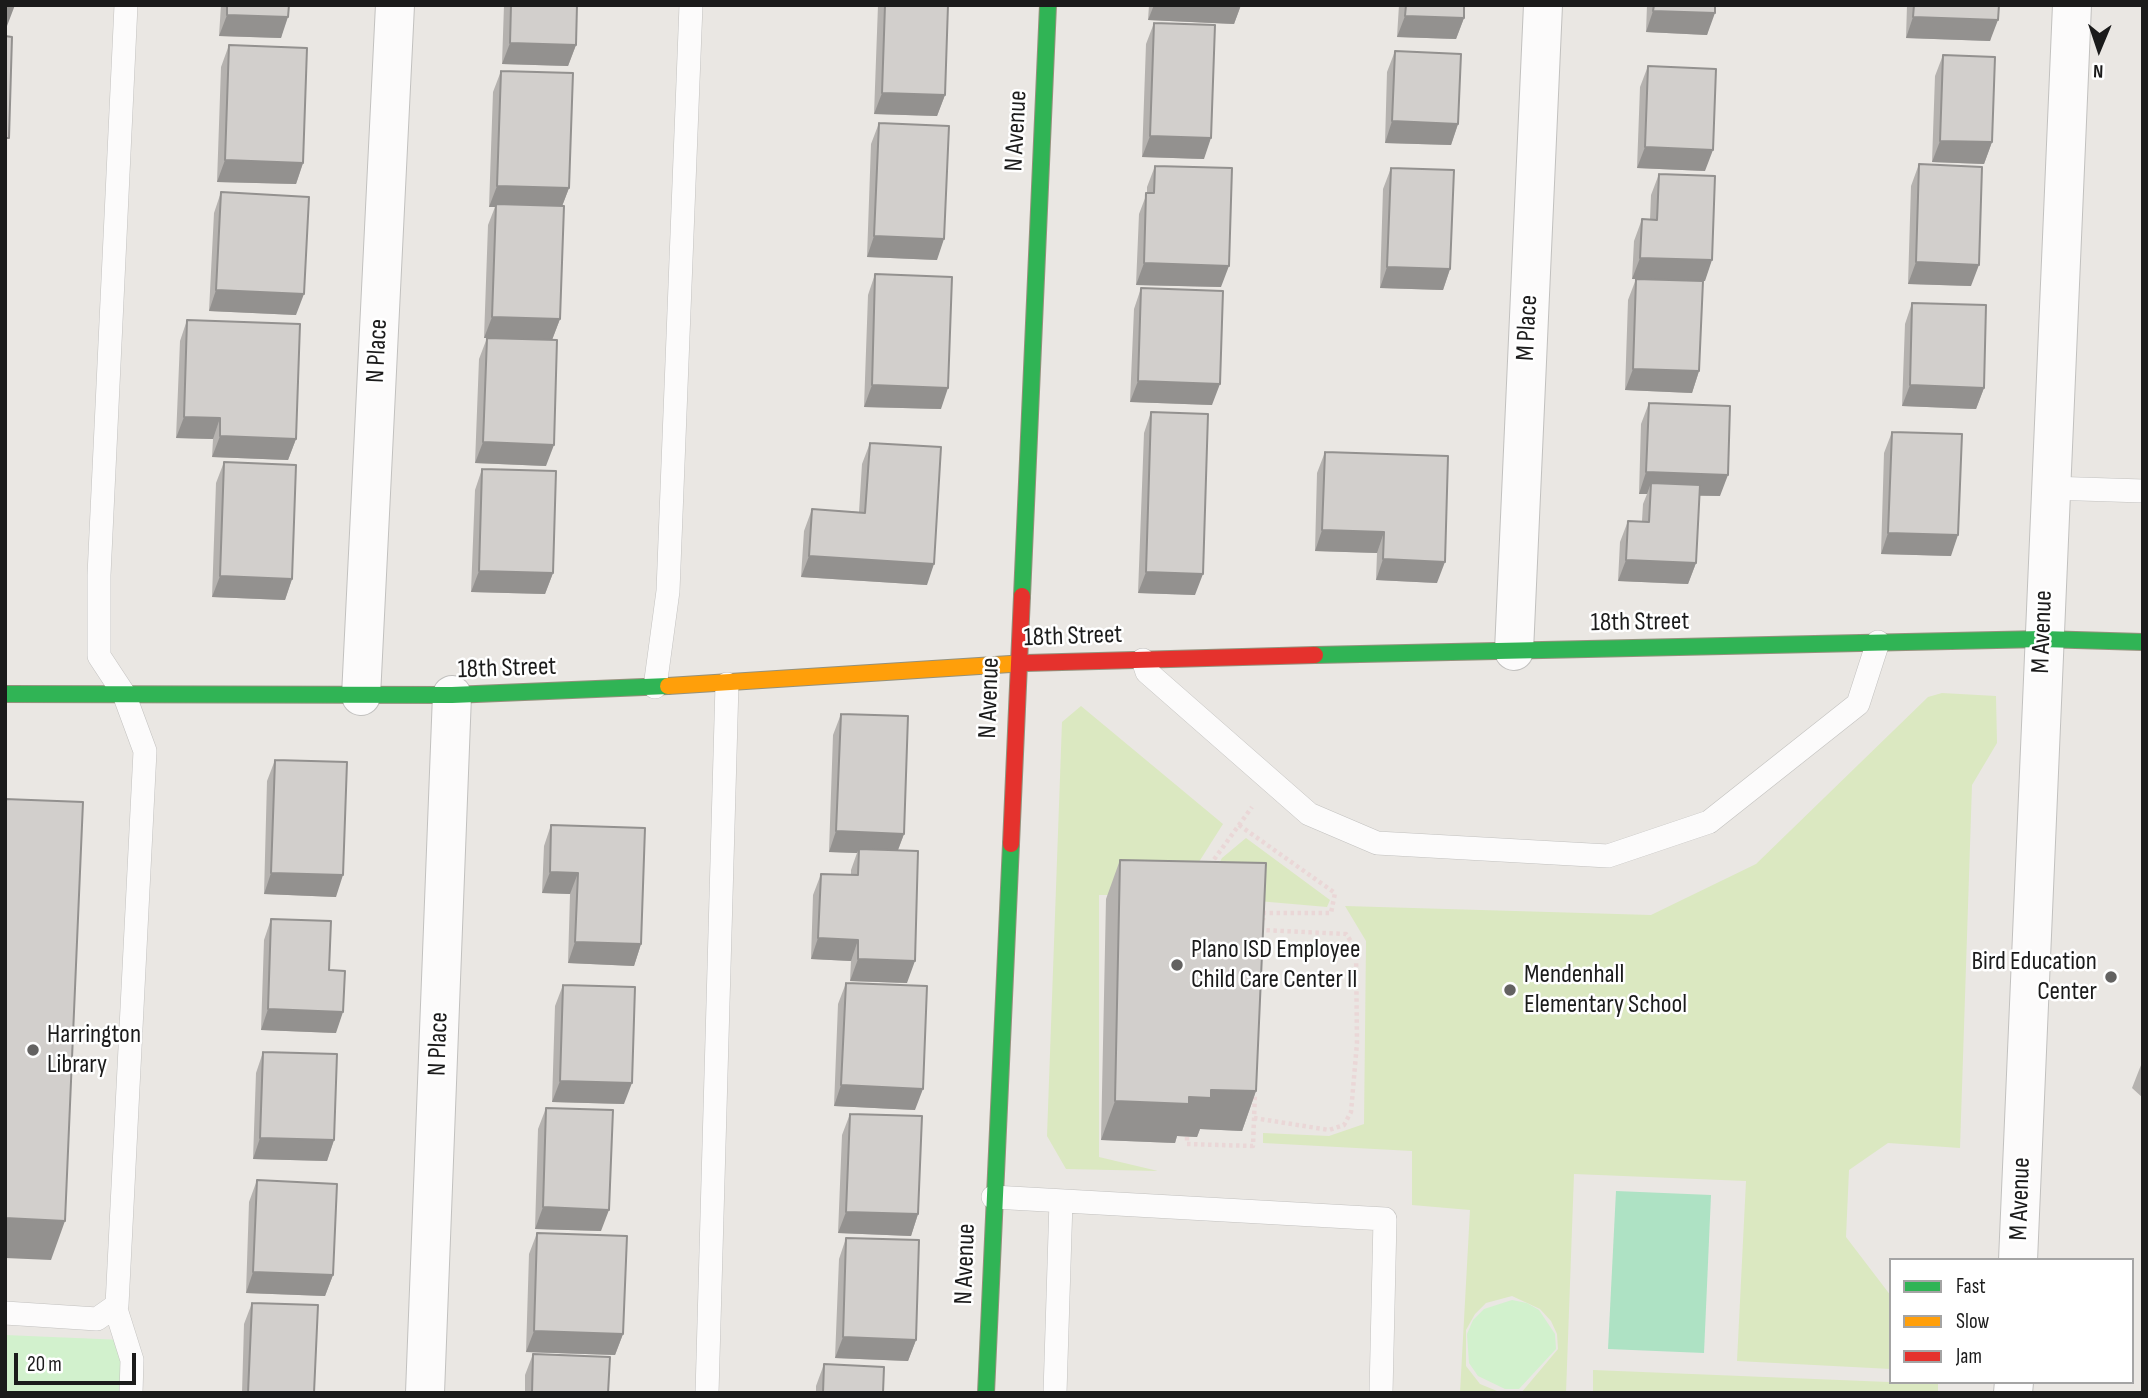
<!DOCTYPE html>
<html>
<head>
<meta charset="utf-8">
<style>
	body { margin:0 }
	#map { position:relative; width:2148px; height:1398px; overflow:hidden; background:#eae7e3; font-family:"Sofia Sans Condensed",sans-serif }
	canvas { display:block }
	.frame { position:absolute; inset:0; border:7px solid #1b1b1b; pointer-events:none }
	.legend { position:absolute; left:1889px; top:1258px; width:245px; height:126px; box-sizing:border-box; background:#fff; border:2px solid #a4a4a4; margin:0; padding:9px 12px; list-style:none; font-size:21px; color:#1b1b1b }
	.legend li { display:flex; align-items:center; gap:14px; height:35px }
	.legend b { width:35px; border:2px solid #a4a4a4 }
	.north { position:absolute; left:2064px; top:14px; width:70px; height:70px; -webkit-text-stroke:5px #fff; paint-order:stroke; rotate:182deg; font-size:19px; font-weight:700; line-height:28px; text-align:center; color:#1b1b1b }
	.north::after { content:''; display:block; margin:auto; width:24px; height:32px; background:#1b1b1b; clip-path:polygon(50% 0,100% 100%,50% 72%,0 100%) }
	.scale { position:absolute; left:14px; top:1353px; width:122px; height:32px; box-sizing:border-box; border:4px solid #1b1b1b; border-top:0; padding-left:9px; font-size:21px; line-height:24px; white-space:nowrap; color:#1b1b1b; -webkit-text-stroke:5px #fff; paint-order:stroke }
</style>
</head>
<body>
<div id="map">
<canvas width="2148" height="1398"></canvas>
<div class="frame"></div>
<ul class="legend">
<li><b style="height:9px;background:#30b455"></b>Fast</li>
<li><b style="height:9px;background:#ff9f0a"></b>Slow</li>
<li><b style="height:9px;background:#e5322d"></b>Jam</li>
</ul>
<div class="north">N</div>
<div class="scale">20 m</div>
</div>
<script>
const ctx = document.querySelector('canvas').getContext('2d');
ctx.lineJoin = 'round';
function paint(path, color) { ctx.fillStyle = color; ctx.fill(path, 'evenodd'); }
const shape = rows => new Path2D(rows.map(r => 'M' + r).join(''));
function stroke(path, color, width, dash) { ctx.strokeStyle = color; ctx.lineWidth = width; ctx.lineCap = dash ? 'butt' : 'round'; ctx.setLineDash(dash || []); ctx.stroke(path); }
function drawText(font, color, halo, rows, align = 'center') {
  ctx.font = font + ' "Sofia Sans Condensed",sans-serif'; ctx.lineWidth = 5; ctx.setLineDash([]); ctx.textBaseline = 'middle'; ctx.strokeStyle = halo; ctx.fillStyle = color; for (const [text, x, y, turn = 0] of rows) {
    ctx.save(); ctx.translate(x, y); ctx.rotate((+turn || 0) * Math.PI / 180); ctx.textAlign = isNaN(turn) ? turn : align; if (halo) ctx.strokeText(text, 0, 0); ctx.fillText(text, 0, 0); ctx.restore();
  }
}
paint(shape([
	[1942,693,1996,696,1997,743,1972,785,1960,1148,1888,1143,1849,1170,1846,1237,1891,1296,1891,1369,1737,1361,1746,1181,1574,1174,1566,1393,1521,1393,1558,1349,1557,1334,1551,1321,1540,1309,1512,1296,1486,1303,1475,1314,1466,1330,1466,1366,1480,1384,1502,1393,1460,1393,1470,1210,1412,1205,1412,1151,1263,1143,1263,1133,1329,1136,1364,1124,1366,941,1345,906,1651,915,1756,864,1928,697],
	[1081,706,1223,824,1178,895,1099,895,1099,1157,1158,1171,1066,1169,1047,1136,1062,722],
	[1246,838,1330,900,1327,907,1212,897,1205,890,1222,858],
	[1593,1370,1938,1384,1938,1393,1593,1393]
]), '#dbe8c1');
paint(shape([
	[1512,1300,1527,1303,1539,1310,1555,1334,1556,1349,1519,1389,1505,1389,1478,1376,1469,1363,1467,1334,1473,1320,1484,1309],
	[5,1335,123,1340,121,1393,5,1393]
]), '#d2f1cd');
paint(shape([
	[1616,1191,1711,1195,1704,1353,1608,1349]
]), '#aee2c4');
const lane = shape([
	[2049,488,2143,491],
	[1143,660,1147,672,1309,814,1377,843,1608,856,1709,822,1858,704,1878,642],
	[655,687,668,591,691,5],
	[993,1197,1385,1219,1381,1393],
	[115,1306,132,1360,131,1393],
	[5,1313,97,1319,117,1305,145,751,124,694,99,656,99,575,126,5],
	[707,1393,727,684],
	[1055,1393,1061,1201]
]);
const street = shape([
	[1514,651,1543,5],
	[361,696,395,5],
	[2018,1260,2072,5],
	[425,1393,452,695],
	[2013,1393,2014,1382]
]);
const fast = shape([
	[1022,596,1048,5],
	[1315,655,2042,639,2143,642],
	[5,694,452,695,668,686],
	[986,1393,1011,844]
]);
const slow = shape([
	[668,686,1026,663]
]);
const jam = shape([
	[1026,663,1315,655],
	[1011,844,1022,596]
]);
stroke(lane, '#c2c1bf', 24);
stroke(street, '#c2c1bf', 40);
stroke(fast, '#94917c', 18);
stroke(slow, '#94917c', 18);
stroke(jam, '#94917c', 18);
stroke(shape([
	[1239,825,1335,893,1331,913,1264,913,1263,920],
	[1210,865,1252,807],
	[1254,1118,1329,1130,1344,1125,1351,1112,1357,1043,1356,949,1346,934,1262,930],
	[1187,1137,1187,1144,1253,1146,1255,1093]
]), '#ead7d7', 4.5, [3.5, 3.5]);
stroke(lane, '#fcfbfb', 23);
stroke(street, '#fcfbfb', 38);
stroke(fast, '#30b455', 16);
stroke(slow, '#ff9f0a', 16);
stroke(jam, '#e5322d', 16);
paint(shape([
	[221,5,289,5,281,38,219,36],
	[504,5,577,5,576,45,568,66,502,64],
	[878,5,948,5,945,95,937,116,874,114],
	[1149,5,1241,5,1234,24,1148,20],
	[1399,5,1464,5,1464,18,1456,39,1397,37],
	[1647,5,1715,5,1707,35,1646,32],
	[1907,5,1999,5,1990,41,1906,38],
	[1154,23,1204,159,1142,157,1146,44],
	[229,45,303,163,296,184,217,182,221,67],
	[1395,51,1458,124,1451,145,1385,143,1387,72],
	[1943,55,1992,142,1984,164,1932,162,1935,76],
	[1648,66,1705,171,1637,168,1640,87],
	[501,71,569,188,562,206,560,319,552,340,546,466,475,463,479,359,487,338,484,338,488,225,495,207,489,207,493,92],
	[879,123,937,260,867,257,871,144],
	[1919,164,1971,286,1908,284,1911,186],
	[1155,166,1221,287,1136,285,1139,214,1147,193,1147,187],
	[1391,168,1450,269,1443,290,1380,288,1383,189],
	[1659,174,1705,281,1703,281,1699,371,1692,393,1625,390,1628,300,1636,279,1632,279,1634,241,1642,219,1650,220,1651,195],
	[221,192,296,315,209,311,214,213],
	[875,274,941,409,864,407,868,295],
	[1141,288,1212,405,1130,402,1134,309],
	[1912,303,1984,388,1976,409,1902,406,1905,324],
	[187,320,296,439,288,460,212,457,213,439,176,438,180,341],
	[1649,403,1720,496,1699,496,1696,563,1688,584,1618,581,1620,542,1628,521,1642,521,1643,504,1647,494,1639,494,1641,424],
	[1151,412,1195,595,1138,593,1144,433],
	[1892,432,1951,556,1881,554,1884,453],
	[870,443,927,585,801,577,804,531,812,509,859,512,862,464],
	[1325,452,1437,583,1376,580,1377,553,1315,551,1317,473],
	[224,462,292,579,285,600,212,597,216,483],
	[482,469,553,573,545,594,471,592,475,490],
	[841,714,904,834,898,850,907,983,850,981,851,961,811,959,813,895,821,874,851,875,851,870,857,853,829,852,833,735],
	[275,760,336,897,264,894,267,781],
	[551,825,641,944,634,966,568,963,570,894,542,893,544,846],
	[1120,860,1256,1091,1242,1131,1200,1129,1197,1137,1177,1136,1175,1143,1101,1140,1106,899],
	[271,919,329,970,336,1033,261,1030,264,940],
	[846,983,915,1110,834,1106,838,1004],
	[563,985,624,1104,552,1102,555,1006],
	[263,1052,334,1140,327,1161,253,1159,256,1073],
	[2143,1060,2143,1098,2132,1088],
	[546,1108,601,1231,535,1229,538,1129],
	[850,1114,918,1214,911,1236,838,1233,842,1135],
	[257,1180,333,1275,325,1296,246,1293,249,1202],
	[537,1233,623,1334,615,1355,526,1352,529,1254],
	[846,1238,916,1340,908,1361,835,1358,839,1259],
	[252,1303,314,1393,242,1393,244,1324],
	[533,1354,608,1393,525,1393,525,1375],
	[824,1364,883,1393,816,1393,816,1386]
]), '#b5b2af');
paint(shape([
	[5,5,15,5,7,26,5,26],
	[1154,5,1241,5,1234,24,1148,20],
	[1653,11,1715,13,1707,35,1646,32],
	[227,15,288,17,281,38,219,36],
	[1405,16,1464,18,1456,39,1397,37],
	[1913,17,1998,20,1990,41,1906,38],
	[510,43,576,45,568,66,502,64],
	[882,93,945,95,937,116,874,114],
	[1392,121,1458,124,1451,145,1385,143],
	[1150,136,1211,138,1204,159,1142,157],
	[1940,141,1992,142,1984,164,1932,162],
	[1645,147,1713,150,1705,171,1637,168],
	[225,160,303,163,296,184,217,182],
	[497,186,569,188,561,209,496,204,495,207,489,207],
	[874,236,944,239,937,260,867,257],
	[1640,258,1712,260,1705,281,1632,279],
	[1916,262,1979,265,1971,286,1908,284],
	[1144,263,1229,266,1221,287,1136,285],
	[1387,267,1450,269,1443,290,1380,288],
	[216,290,304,294,296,315,209,311],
	[492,317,560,319,552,340,484,338],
	[1633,369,1699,371,1692,393,1625,390],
	[1138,381,1220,384,1212,405,1130,402],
	[872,385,948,388,941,409,864,407],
	[1910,385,1984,388,1976,409,1902,406],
	[184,417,220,418,213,439,176,438],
	[220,436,296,439,288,460,212,457],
	[483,442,554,445,546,466,475,463],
	[1646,472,1728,475,1720,496,1650,494,1651,483,1647,494,1639,494],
	[1322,530,1384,532,1377,553,1315,551],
	[1888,533,1958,535,1951,556,1881,554],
	[809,556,934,564,927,585,801,577],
	[1383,559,1445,562,1437,583,1376,580],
	[1626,560,1696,563,1688,584,1618,581],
	[479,571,553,573,545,594,471,592],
	[1146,572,1203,574,1195,595,1138,593],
	[220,576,292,579,285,600,212,597],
	[836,831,904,834,896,855,859,849,857,853,829,852],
	[550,872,578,873,570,894,542,893],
	[271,873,343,875,336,897,264,894],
	[818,938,858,940,851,961,811,959],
	[575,942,641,944,634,966,568,963],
	[858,959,915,961,907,983,850,981],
	[268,1009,343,1012,336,1033,261,1030],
	[560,1081,632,1083,624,1104,552,1102],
	[841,1085,923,1089,915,1110,834,1106],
	[1211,1090,1256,1091,1242,1131,1200,1129,1197,1137,1177,1136,1175,1143,1101,1140,1115,1101,1189,1097],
	[260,1138,334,1140,327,1161,253,1159],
	[543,1207,609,1210,601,1231,535,1229],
	[846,1212,918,1214,911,1236,838,1233],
	[5,1218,65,1221,51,1260,5,1258],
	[253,1272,333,1275,325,1296,246,1293],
	[534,1331,623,1334,615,1355,526,1352],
	[843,1337,916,1340,908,1361,835,1358]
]), '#93918f');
const building = shape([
	[227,5,289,5,288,17,227,15,227,5],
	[511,5,577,5,576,45,510,43,511,5],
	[885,5,948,5,945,95,882,93,885,5],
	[1406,5,1464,5,1464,18,1405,16,1406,5],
	[1654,5,1715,5,1715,13,1653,11,1654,5],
	[1914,5,1999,5,1998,20,1913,17,1914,5],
	[1154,23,1215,25,1211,138,1150,136,1154,23],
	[5,36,12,37,9,138,5,138,5,36],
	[229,45,307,48,303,163,225,160,229,45],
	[1395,51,1461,54,1458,124,1392,121,1395,51],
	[1943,55,1995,57,1992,142,1940,141,1943,55],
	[1648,66,1716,69,1713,150,1645,147,1648,66],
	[501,71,573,73,569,188,497,186,501,71],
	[879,123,949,126,944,239,874,236,879,123],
	[1919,164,1982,167,1979,265,1916,262,1919,164],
	[1155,166,1232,168,1229,266,1144,263,1146,193,1154,193,1155,166],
	[1391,168,1454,170,1450,269,1387,267,1391,168],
	[1659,174,1715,176,1712,260,1640,258,1642,219,1657,220,1659,174],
	[221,192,309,197,304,294,216,290,221,192],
	[496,204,564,206,560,319,492,317,496,204],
	[875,274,952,277,948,388,872,385,875,274],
	[1636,279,1703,281,1699,371,1633,369,1636,279],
	[1141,288,1223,291,1220,384,1138,381,1141,288],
	[1912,303,1986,305,1984,388,1910,385,1912,303],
	[187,320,300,324,296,439,220,436,220,418,184,417,187,320],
	[487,338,557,340,554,445,483,442,487,338],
	[1649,403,1730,406,1728,475,1646,472,1649,403],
	[1151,412,1208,414,1203,574,1146,572,1151,412],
	[1892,432,1962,434,1958,535,1888,533,1892,432],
	[870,443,941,447,934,564,809,556,812,509,865,513,870,443],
	[1325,452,1448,456,1445,562,1383,559,1384,532,1322,530,1325,452],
	[224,462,296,465,292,579,220,576,224,462],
	[482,469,556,471,553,573,479,571,482,469],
	[1651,483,1700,485,1696,563,1626,560,1628,521,1649,522,1651,483],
	[841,714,908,716,904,834,836,831,841,714],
	[275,760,347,762,343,875,271,873,275,760],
	[5,799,83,802,65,1221,5,1218,5,799],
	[551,825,645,828,641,944,575,942,578,873,550,872,551,825],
	[859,849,918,851,915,961,858,959,858,940,818,938,821,874,858,875,859,849],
	[1120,860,1266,863,1256,1091,1211,1090,1211,1098,1189,1097,1189,1104,1115,1101,1120,860],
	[271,919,331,921,329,970,345,971,343,1012,268,1009,271,919],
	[846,983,927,986,923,1089,841,1085,846,983],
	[563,985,635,987,632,1083,560,1081,563,985],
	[263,1052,337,1054,334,1140,260,1138,263,1052],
	[546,1108,613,1110,609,1210,543,1207,546,1108],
	[850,1114,922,1116,918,1214,846,1212,850,1114],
	[257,1180,337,1184,333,1275,253,1272,257,1180],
	[537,1233,627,1236,623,1334,534,1331,537,1233],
	[846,1238,919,1240,916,1340,843,1337,846,1238],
	[252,1303,318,1305,314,1393,248,1393,252,1303],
	[533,1354,610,1357,608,1393,532,1393,533,1354],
	[824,1364,884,1367,883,1393,823,1393,824,1364]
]);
paint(building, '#d2cfcc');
stroke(building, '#93918f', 2);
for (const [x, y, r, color] of [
	[1177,965,7,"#636261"],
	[2111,977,7,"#636261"],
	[1510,990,7,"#636261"],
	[33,1050,7,"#636261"]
]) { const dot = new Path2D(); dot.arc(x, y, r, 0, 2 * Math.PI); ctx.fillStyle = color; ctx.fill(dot); stroke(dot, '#fff', 2.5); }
drawText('26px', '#1b1b1b', '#fff', [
	["N Avenue",1017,131,-87],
	["M Place",1528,328,-87],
	["N Place",378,351,-87],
	["18th Street",1640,623,-1],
	["M Avenue",2043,632,-88],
	["18th Street",1073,637,-2],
	["18th Street",507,669,-2],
	["N Avenue",990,698,-88],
	["N Place",439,1044,-88],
	["M Avenue",2021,1199,-88],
	["N Avenue",966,1264,-88]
]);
drawText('26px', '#1b1b1b', '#fff', [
	["Plano ISD Employee",1191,950],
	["Child Care Center II",1191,980],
	["Bird Education",2097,962,"right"],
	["Center",2097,992,"right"],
	["Mendenhall",1524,975],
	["Elementary School",1524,1005],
	["Harrington",47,1035],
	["Library",47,1065]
], 'left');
</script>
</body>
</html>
